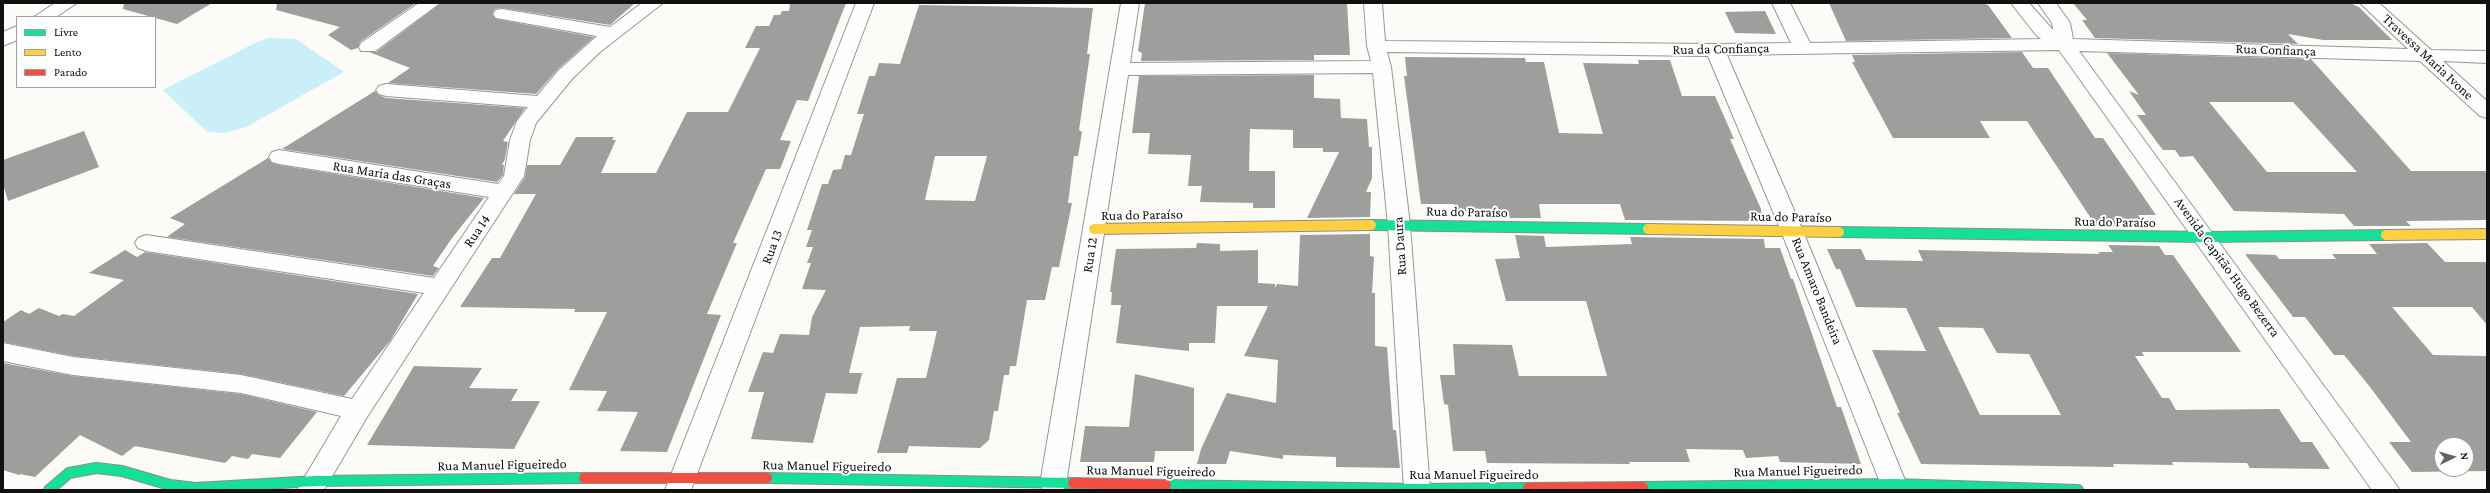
<!DOCTYPE html>
<html>
<head>
<meta charset="utf-8">
<style>
	body { margin:0 }
	#map { position:relative; width:2490px; height:493px; overflow:hidden; background:#fcfbf7; font-family:"Crimson Pro",serif }
	canvas { display:block }
	.frame { position:absolute; inset:0; border:4px solid #111; pointer-events:none }
	.legend { position:absolute; left:16px; top:16px; width:140px; height:72px; box-sizing:border-box; background:#fff; border:1px solid #a0a0a0; margin:0; padding:5px 7px; list-style:none; font-size:12px; color:#111 }
	.legend li { display:flex; align-items:center; gap:8px; height:20px }
	.legend b { width:20px; border:1px solid #a0a0a0 }
	.north { position:absolute; left:2434px; top:437px; width:40px; height:40px; box-sizing:border-box; background:#fff; border:1px solid #a0a0a0; border-radius:50%; rotate:85deg; font-size:11px; font-weight:700; line-height:16px; text-align:center; color:#111 }
	.north::after { content:''; display:block; margin:auto; width:14px; height:18px; background:#636362; clip-path:polygon(50% 0,100% 100%,50% 72%,0 100%) }
</style>
</head>
<body>
<div id="map">
<canvas width="2490" height="493"></canvas>
<div class="frame"></div>
<ul class="legend">
<li><b style="height:5px;background:#16e098"></b>Livre</li>
<li><b style="height:5px;background:#ffcf43"></b>Lento</li>
<li><b style="height:5px;background:#f24e42"></b>Parado</li>
</ul>
<div class="north">N</div>
</div>
<script>
const ctx = document.querySelector('canvas').getContext('2d');
ctx.lineJoin = 'round';
function paint(path, color) { ctx.fillStyle = color; ctx.fill(path, 'evenodd'); }
const shape = rows => new Path2D(rows.map(r => 'M' + r).join(''));
function stroke(path, color, width, dash) { ctx.strokeStyle = color; ctx.lineWidth = width; ctx.lineCap = dash ? 'butt' : 'round'; ctx.setLineDash(dash || []); ctx.stroke(path); }
function drawText(font, color, halo, rows, align = 'center') {
  ctx.font = font + ' "Crimson Pro",serif'; ctx.lineWidth = 4; ctx.setLineDash([]); ctx.textBaseline = 'middle'; ctx.strokeStyle = halo; ctx.fillStyle = color; for (const [text, x, y, turn = 0] of rows) {
    ctx.save(); ctx.translate(x, y); ctx.rotate((+turn || 0) * Math.PI / 180); ctx.textAlign = isNaN(turn) ? turn : align; if (halo) ctx.strokeText(text, 0, 0); ctx.fillText(text, 0, 0); ctx.restore();
  }
}
paint(shape([
	[268,38,296,39,344,72,246,127,223,133,207,132,163,90,257,42]
]), '#caeff9');
paint(shape([
	[124,3,212,3,177,24,123,9],
	[277,3,416,3,360,42,358,48,351,50,328,35,340,27,276,10],
	[441,3,635,3,610,25,502,8,495,9,492,14,496,19,594,37,557,70,536,94,388,83,410,68,369,52,376,52],
	[798,3,846,3,808,101,797,100,780,140,791,141,780,169,766,169,733,243,737,243,707,314,721,315,667,452,620,451,638,412,597,411,607,391,569,390,607,312,574,312,575,309,460,307,492,258,500,258,536,194,514,194,525,177,527,165,560,165,576,137,614,137,612,140,616,140,601,173,656,173,687,112,728,112,760,48,745,48,756,26,769,26,774,15,780,15,782,11,789,11,790,4],
	[1145,3,1347,3,1350,55,1314,55,1314,60,1141,61,1142,53,1138,51],
	[1829,3,1982,3,1988,5,2012,38,1846,41],
	[2073,3,2350,3,2359,7,2392,40,2323,40,2288,34,2298,44,2095,38,2082,20,2087,20],
	[919,5,1093,8,1087,54,1090,54,1079,130,1082,132,1078,156,1074,156,1068,203,1072,203,1059,267,1052,267,1045,300,1027,300,1016,366,1010,366,1009,375,1004,375,998,411,994,411,989,440,980,448,909,446,907,453,877,453,897,378,926,378,937,331,909,331,910,326,860,327,849,373,862,373,857,394,826,393,813,443,751,439,764,392,748,392,763,352,773,353,780,334,809,335,812,317,826,290,802,289,811,263,807,263,813,247,806,247,812,230,807,230,822,184,828,184,833,170,841,169,845,155,851,155,864,114,857,114,869,76,875,76,879,63,900,64],
	[935,156,987,156,975,201,925,200],
	[1765,11,1776,34,1735,33,1725,12],
	[2022,52,2033,68,2048,68,2095,138,2103,138,2156,215,2138,215,2146,227,2096,226,2027,121,1980,121,1990,138,1893,138,1852,62,1855,62,1852,55],
	[2107,53,2311,59,2411,171,2487,171,2487,220,2406,221,2411,226,2354,226,2344,214,2234,211,2193,156,2180,157,2175,150,2163,150,2156,141,2137,115,2146,115,2129,91,2139,95],
	[2209,102,2293,102,2357,172,2267,172],
	[1405,57,1525,58,1526,62,1544,62,1559,133,1603,134,1583,63,1639,64,1638,60,1670,60,1682,96,1715,96,1734,139,1730,139,1761,209,1762,221,1625,220,1620,204,1539,204,1541,218,1510,218,1508,211,1455,211,1454,204,1421,204,1404,76,1407,76],
	[1314,75,1314,98,1340,99,1341,118,1367,119,1369,147,1372,147,1372,178,1366,192,1371,192,1370,217,1307,218,1339,152,1323,152,1323,148,1293,148,1293,130,1250,129,1249,171,1275,171,1275,208,1253,208,1253,203,1200,202,1202,186,1188,186,1191,155,1148,154,1150,133,1132,133,1139,76],
	[375,91,379,95,386,98,525,108,503,141,508,142,505,159,502,165,504,165,503,175,497,182,282,149],
	[84,131,99,167,8,201,3,184,3,160],
	[268,158,272,163,279,165,484,198,452,238,433,266,439,268,433,276,167,237,185,224,170,218],
	[1370,234,1370,256,1374,257,1372,293,1375,293,1375,346,1387,347,1393,430,1396,430,1400,468,1336,467,1336,457,1283,455,1283,459,1230,451,1226,464,1197,464,1201,449,1227,393,1276,403,1278,360,1244,356,1268,306,1217,306,1215,343,1189,343,1189,351,1116,343,1121,305,1111,305,1112,292,1110,292,1116,249,1196,248,1197,243,1220,244,1220,251,1258,250,1258,283,1275,284,1275,288,1277,284,1298,286,1300,235],
	[1515,235,1544,236,1546,247,1632,244,1630,237,1764,239,1765,248,1780,248,1791,279,1793,279,1837,407,1841,407,1861,464,1780,462,1778,456,1746,458,1743,450,1686,449,1690,462,1629,462,1630,464,1487,463,1485,451,1453,451,1448,405,1444,404,1440,375,1455,375,1453,344,1512,345,1519,376,1607,376,1586,301,1506,301,1495,259,1520,258],
	[2427,243,2445,262,2487,262,2487,325,2472,307,2392,307,2433,355,2487,356,2487,471,2412,472,2389,442,2411,442,2370,387,2344,355,2334,355,2305,317,2293,317,2245,254,2276,255,2279,259,2336,259,2332,254,2377,254,2369,244],
	[2442,445,2466,445,2466,469,2442,469],
	[2108,245,2159,246,2165,255,2173,255,2241,352,2142,352,2144,356,2135,356,2162,398,2169,398,2176,410,2279,409,2301,442,2312,442,2330,469,2250,468,2247,463,2172,462,2173,465,2113,464,2114,467,1921,464,1897,413,1900,413,1872,350,1926,351,1906,308,1856,307,1840,269,1836,269,1827,249,1861,249,1866,260,1923,261,1918,250,2100,254,2098,252,2113,252],
	[1938,327,1983,328,1997,353,2029,354,2061,415,1980,415],
	[125,250,137,257,145,252,418,294,390,341,344,396,241,374,73,356,3,342,3,322,21,310,29,314,39,308,59,316,63,314,74,316,124,280,89,273],
	[3,363,73,376,241,394,317,412,280,458,252,454,248,459,232,456,225,463,135,446,122,456,80,435,35,477,20,474,19,475,3,470],
	[414,366,482,368,469,388,518,389,511,401,540,401,514,449,367,445],
	[1135,374,1194,388,1194,451,1155,451,1154,462,1080,462,1085,426,1129,427]
]), '#a09e9c');
const street = shape([
	[55,3,77,3,56,17,34,17,55,3],
	[419,3,440,3,375,51,361,51,359,47,361,43,419,3],
	[642,3,663,3,600,52,572,79,536,123,530,140,524,176,367,417,324,490,297,490,341,416,241,393,73,375,3,361,3,343,73,357,241,375,352,399,424,293,146,251,138,248,135,243,138,238,146,235,434,278,489,197,279,164,272,162,269,157,272,152,279,150,498,184,504,176,510,140,517,121,528,107,386,96,379,94,376,90,379,86,386,84,537,96,558,71,597,36,496,18,493,14,496,10,502,9,610,27,642,3],
	[856,3,874,3,691,490,665,490,856,3],
	[1121,3,1139,3,1130,63,1371,61,1367,46,1364,3,1382,3,1385,41,1715,44,1791,43,1772,3,1790,3,1810,43,2041,39,2036,35,2011,3,2029,3,2053,30,2052,23,2038,3,2056,3,2070,23,2073,39,2408,49,2360,3,2379,3,2431,50,2487,51,2487,63,2443,61,2487,101,2487,118,2480,116,2420,61,2079,51,2400,490,2372,490,2059,50,1727,55,1803,231,1909,490,1883,490,1781,231,1708,56,1387,52,1391,67,1410,225,1430,490,1404,490,1388,225,1373,73,1128,75,1066,484,1063,490,1043,490,1040,484,1121,3],
	[17,26,17,40,3,46,3,32,17,26]
]);
const fast = shape([
	[1371,225,1648,229],
	[1839,232,2206,237,2386,235],
	[767,478,1073,483],
	[1166,485,1417,489,1528,488],
	[1643,487,1894,484,2078,490],
	[49,490,69,473,96,468,122,471,170,485,195,488,316,481,584,478]
]);
const slow = shape([
	[1094,229,1371,225],
	[1648,229,1839,232],
	[2386,235,2487,234]
]);
const jam = shape([
	[584,478,767,478],
	[1073,483,1166,485],
	[1528,488,1643,487]
]);
stroke(street, '#979695', 2);
stroke(fast, '#8d8d8b', 12);
stroke(slow, '#8d8d8b', 12);
stroke(jam, '#8d8d8b', 12);
paint(street, '#fffefe');
stroke(fast, '#16e098', 10);
stroke(slow, '#ffcf43', 10);
stroke(jam, '#f24e42', 10);
drawText('14px', '#111', '#fff', [
	["Rua da Confiança",1721,49,-1],
	["Rua Confiança",2276,50,2],
	["Travessa Maria Ivone",2428,57,43],
	["Rua Maria das Graças",392,175,9],
	["Rua do Paraíso",1467,212,1],
	["Rua do Paraíso",1142,215,-1],
	["Rua do Paraíso",1791,217,1],
	["Rua do Paraíso",2115,222,1],
	["Rua 14",477,231,-56],
	["Rua Daura",1400,246,-94],
	["Rua 13",772,247,-69],
	["Rua 12",1090,255,-81],
	["Avenida Capitão Hugo Bezerra",2227,267,54],
	["Rua Amaro Bandeira",1817,291,68],
	["Rua Manuel Figueiredo",502,465,-1],
	["Rua Manuel Figueiredo",827,466,1],
	["Rua Manuel Figueiredo",1151,471,1],
	["Rua Manuel Figueiredo",1798,471,-1],
	["Rua Manuel Figueiredo",1474,475]
]);
</script>
</body>
</html>
